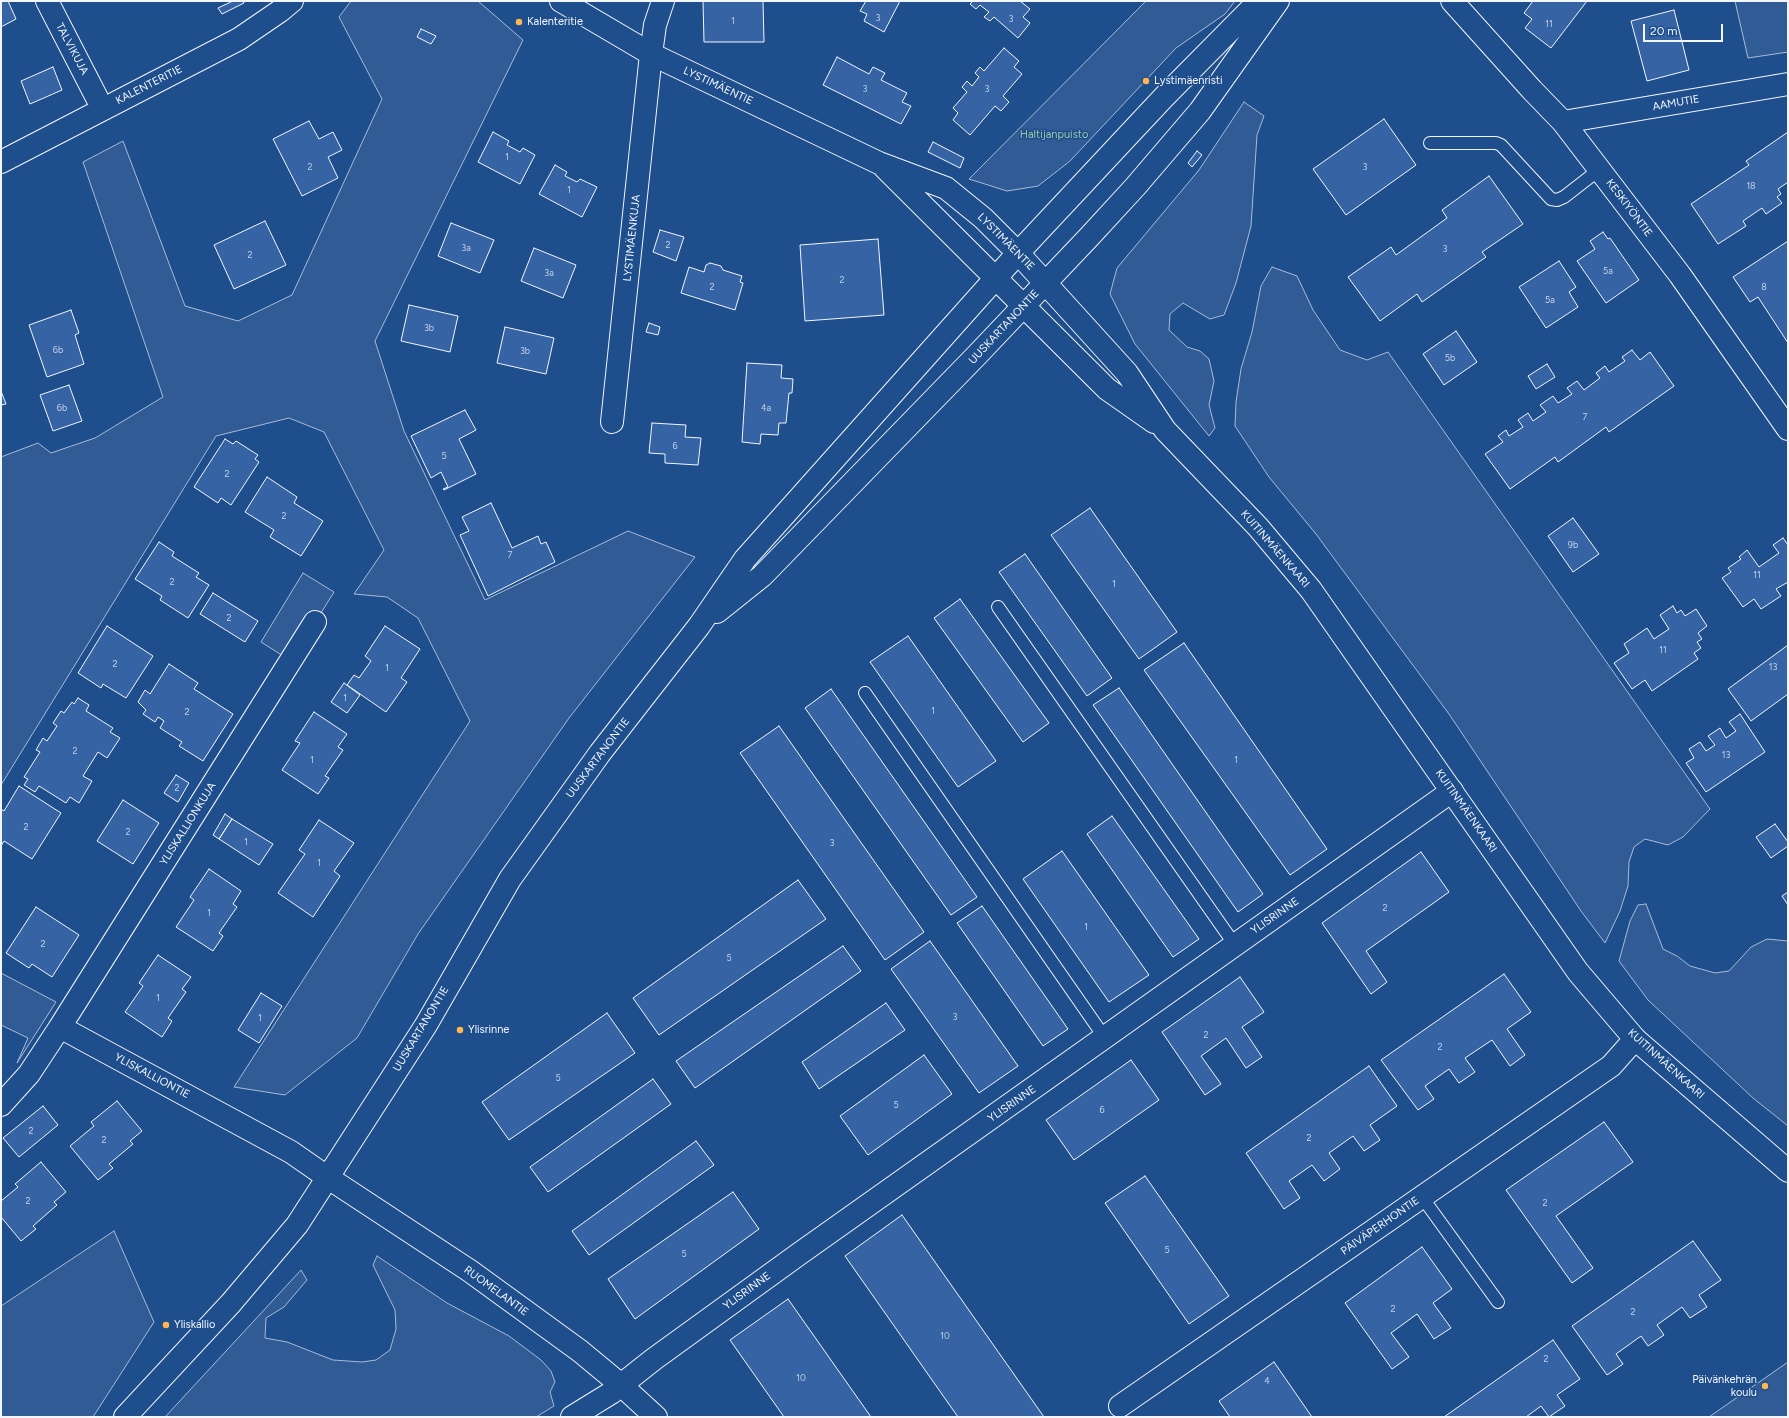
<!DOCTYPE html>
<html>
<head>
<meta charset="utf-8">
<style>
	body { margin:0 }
	#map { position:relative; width:1789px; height:1418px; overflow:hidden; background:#1f4e8c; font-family:Figtree,sans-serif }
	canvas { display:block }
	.frame { position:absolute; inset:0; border:2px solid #f2f6ff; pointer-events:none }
	.scale { position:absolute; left:1643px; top:24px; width:80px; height:18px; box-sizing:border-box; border:2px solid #f2f6ff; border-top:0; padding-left:5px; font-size:12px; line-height:14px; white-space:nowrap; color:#f2f6ff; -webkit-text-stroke:3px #1f4e8c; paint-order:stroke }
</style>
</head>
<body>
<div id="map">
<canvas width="1789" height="1418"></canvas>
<div class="frame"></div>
<div class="scale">20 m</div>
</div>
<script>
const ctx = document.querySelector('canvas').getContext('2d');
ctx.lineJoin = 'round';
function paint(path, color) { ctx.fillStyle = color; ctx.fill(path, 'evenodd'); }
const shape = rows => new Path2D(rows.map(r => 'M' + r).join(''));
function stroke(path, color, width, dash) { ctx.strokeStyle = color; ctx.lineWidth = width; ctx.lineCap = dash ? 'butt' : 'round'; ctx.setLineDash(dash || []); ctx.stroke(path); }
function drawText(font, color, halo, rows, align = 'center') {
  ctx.font = font + ' Figtree,sans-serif'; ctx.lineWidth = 3; ctx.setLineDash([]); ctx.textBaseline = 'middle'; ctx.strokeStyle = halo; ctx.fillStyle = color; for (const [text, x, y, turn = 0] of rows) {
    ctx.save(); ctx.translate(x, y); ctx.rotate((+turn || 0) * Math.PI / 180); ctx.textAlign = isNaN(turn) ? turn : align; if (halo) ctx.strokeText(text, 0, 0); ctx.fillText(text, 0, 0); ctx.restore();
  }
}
const built = shape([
	[351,1,478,1,523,40,375,341,404,431,485,600,628,531,695,557,569,718,418,934,357,1038,285,1095,234,1087,470,721,418,618,387,597,354,594,384,550,324,432,289,418,216,436,1,785,1,457,38,443,51,453,95,438,163,397,83,162,123,141,185,306,238,321,292,295,382,99,339,17,351,1],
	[1146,1,1235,1,1225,14,1176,48,1070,161,1038,186,1007,191,969,179,1146,1],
	[1735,1,1788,1,1788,52,1748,58,1735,1],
	[1244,102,1264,116,1257,135,1251,226,1236,283,1224,315,1210,319,1183,303,1170,314,1169,330,1187,347,1200,351,1209,359,1214,381,1209,405,1215,428,1209,436,1135,344,1110,294,1117,268,1199,170,1244,102],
	[1272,267,1297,276,1313,310,1340,350,1367,360,1388,352,1710,809,1683,837,1668,845,1645,839,1634,847,1629,862,1628,886,1620,911,1605,943,1581,911,1449,714,1316,534,1269,477,1235,426,1236,402,1241,369,1252,332,1261,286,1272,267],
	[303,573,334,592,291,661,261,642,303,573],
	[1646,904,1663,949,1677,956,1690,966,1715,973,1729,971,1751,947,1767,939,1788,941,1788,1126,1753,1098,1648,1000,1619,961,1630,921,1638,905,1646,904],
	[1,973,56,1002,17,1063,28,1038,1,1025,1,973],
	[114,1231,154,1322,93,1417,1,1417,1,1306,114,1231],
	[377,1256,447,1303,509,1336,541,1360,551,1371,555,1382,550,1392,554,1406,536,1417,165,1417,301,1270,307,1280,284,1307,266,1318,265,1338,287,1342,333,1360,362,1362,376,1360,390,1350,396,1329,395,1310,373,1265,377,1256],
	[1788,1362,1788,1417,1709,1417,1788,1362]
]);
paint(built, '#305b95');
stroke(built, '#a8bbd7', 1);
const building = shape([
	[1,1,8,1,16,19,1,27,1,1],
	[233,1,243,1,244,3,222,14,218,8,233,1],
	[703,1,763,1,764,42,704,42,703,1],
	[866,1,900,1,884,32,864,21,867,14,860,11,866,1],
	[973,1,1020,1,1030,9,1023,17,1030,23,1018,38,994,17,990,21,984,17,989,12,980,5,976,9,970,4,973,1],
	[1533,1,1587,1,1551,48,1525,28,1532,19,1524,13,1533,1],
	[1674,10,1689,70,1647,81,1631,21,1674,10],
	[421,29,436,36,431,44,417,37,421,29],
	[1004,48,1019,61,1014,67,1022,74,1003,96,1009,102,1001,111,995,106,970,135,953,120,958,113,953,108,967,92,962,87,967,81,972,86,979,77,975,73,980,67,984,71,1004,48],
	[837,57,869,74,873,67,885,73,881,80,907,93,902,102,911,106,901,124,823,85,837,57],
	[53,67,62,90,30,104,21,81,53,67],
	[1384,119,1416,165,1346,215,1313,169,1384,119],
	[309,121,319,139,333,132,342,150,328,157,338,178,302,196,273,139,309,121],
	[493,132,509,141,507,145,520,152,523,148,535,155,520,184,478,162,493,132],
	[1788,132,1788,182,1778,189,1781,194,1777,197,1782,203,1766,214,1762,208,1743,221,1746,226,1718,244,1691,204,1749,165,1746,161,1788,132],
	[933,142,964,158,960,168,928,152,933,142],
	[1197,151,1202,155,1192,167,1188,163,1197,151],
	[555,165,567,172,565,176,577,182,580,179,597,187,582,217,539,194,555,165],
	[1489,176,1523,224,1482,252,1486,257,1422,302,1417,294,1380,321,1348,277,1391,247,1396,255,1447,218,1442,210,1489,176],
	[265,221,286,265,234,289,214,245,265,221],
	[451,223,494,240,480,273,438,256,451,223],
	[660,230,684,237,676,261,653,252,660,230],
	[1603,232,1608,239,1610,238,1639,280,1606,303,1577,261,1595,249,1590,241,1603,232],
	[878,239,884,315,805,321,800,245,878,239],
	[1788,241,1788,343,1758,297,1750,302,1733,277,1788,241],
	[534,248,576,265,563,298,521,281,534,248],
	[1559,261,1576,287,1569,292,1578,307,1546,328,1519,287,1559,261],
	[710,263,721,266,723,270,742,276,740,282,743,283,735,310,681,293,689,267,704,272,706,265,710,263],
	[409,305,458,316,450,352,401,341,409,305],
	[71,310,79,333,75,335,84,364,47,377,29,325,71,310],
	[649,323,660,327,658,335,646,332,649,323],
	[505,327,554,338,546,374,497,363,505,327],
	[1456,331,1477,362,1444,385,1423,354,1456,331],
	[1632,350,1640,360,1650,352,1674,386,1609,432,1606,427,1558,462,1555,457,1510,489,1485,454,1503,442,1498,436,1506,430,1509,436,1523,427,1518,420,1528,413,1533,421,1546,412,1540,405,1553,396,1558,403,1572,394,1567,388,1577,381,1584,390,1600,378,1596,373,1605,366,1609,372,1625,361,1622,357,1632,350],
	[747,363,782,365,781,378,793,379,792,393,789,393,786,423,779,423,778,435,761,434,760,444,742,442,747,363],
	[1547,364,1555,377,1536,389,1528,376,1547,364],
	[69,385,82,421,53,431,40,395,69,385],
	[1,391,6,404,1,405,1,391],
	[465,410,476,430,459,439,476,474,444,490,443,489,448,487,441,472,431,478,411,436,465,410],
	[652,423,686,425,685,437,701,438,698,465,665,463,665,454,649,453,652,423],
	[225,439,233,444,236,441,258,455,255,459,259,462,231,505,221,498,218,503,194,487,225,439],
	[267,477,297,497,294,503,323,521,301,556,270,537,274,530,245,512,267,477],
	[491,503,512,548,538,536,541,544,546,542,555,562,488,596,460,535,469,531,462,517,491,503],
	[1090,508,1177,632,1139,659,1051,535,1090,508],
	[1573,518,1599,554,1573,572,1548,536,1573,518],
	[1783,538,1788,545,1788,582,1776,589,1781,596,1761,609,1754,599,1743,607,1722,578,1731,572,1728,568,1741,559,1739,557,1747,550,1759,567,1779,553,1773,545,1783,538],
	[159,542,174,552,172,556,199,573,196,577,209,585,188,618,160,600,162,596,135,579,159,542],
	[1025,554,1112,678,1087,696,999,572,1025,554],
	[213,593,258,621,245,642,200,614,213,593],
	[960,599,1049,723,1023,742,934,618,960,599],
	[1673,606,1677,613,1681,610,1685,616,1696,609,1707,626,1698,633,1702,639,1697,642,1701,648,1694,653,1698,659,1652,691,1645,680,1632,689,1614,663,1629,653,1624,644,1647,628,1654,639,1669,629,1660,615,1673,606],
	[107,626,153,656,126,698,103,684,101,688,78,673,107,626],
	[385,626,420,649,401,678,407,682,386,712,347,685,354,675,359,678,371,661,365,656,385,626],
	[908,636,996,761,958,787,870,662,908,636],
	[1184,643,1327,849,1290,875,1144,670,1184,643],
	[1788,645,1788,694,1751,721,1728,689,1788,645],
	[169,664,198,683,194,689,233,714,203,761,179,746,182,742,160,728,164,721,158,717,155,722,143,714,146,710,138,702,145,690,150,694,169,664],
	[344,683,360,695,347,713,331,702,344,683],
	[1119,688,1263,894,1238,912,1093,705,1119,688],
	[831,689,977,897,951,915,805,708,831,689],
	[78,698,89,705,86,711,113,728,110,732,120,738,107,758,98,752,83,776,92,781,79,803,70,797,66,803,39,786,35,792,24,785,28,779,24,777,40,752,36,750,43,738,47,741,57,726,53,723,61,711,64,713,72,702,74,704,78,698],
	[314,712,347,734,338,747,343,750,325,776,329,778,318,794,282,770,300,743,295,741,314,712],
	[1740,714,1765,752,1706,792,1686,763,1694,758,1689,749,1700,742,1706,751,1715,745,1708,736,1720,728,1726,738,1736,731,1729,722,1740,714],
	[779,726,924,932,885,960,740,753,779,726],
	[176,775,189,783,178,802,164,793,176,775],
	[19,786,61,813,32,859,4,841,1,846,1,809,4,811,19,786],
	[123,800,159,823,133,864,97,841,123,800],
	[225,814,232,819,219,839,213,835,225,814],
	[1112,816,1199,939,1173,957,1087,834,1112,816],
	[232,819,273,844,259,865,219,839,232,819],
	[319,820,354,843,334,871,340,876,313,917,278,893,305,854,299,850,319,820],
	[1775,824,1788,842,1788,846,1771,858,1756,837,1775,824],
	[1062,851,1149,975,1109,1002,1023,879,1062,851],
	[1421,852,1449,892,1366,951,1387,982,1371,994,1322,923,1421,852],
	[209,869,241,891,233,904,237,907,219,933,223,936,213,951,176,927,194,900,190,897,209,869],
	[798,880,826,919,659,1035,633,998,798,880],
	[1788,892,1788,905,1782,896,1788,892],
	[982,906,1068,1029,1043,1046,957,923,982,906],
	[36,907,79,935,52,977,32,964,29,968,6,953,36,907],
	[930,941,1018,1066,979,1093,891,969,930,941],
	[843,946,861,971,695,1088,676,1061,843,946],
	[158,955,191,977,182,989,186,992,168,1018,172,1021,162,1037,125,1012,143,986,139,983,158,955],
	[1504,974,1531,1012,1507,1029,1525,1055,1510,1066,1492,1040,1465,1058,1475,1072,1459,1083,1449,1069,1425,1086,1434,1099,1418,1110,1381,1060,1504,974],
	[1240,977,1264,1012,1242,1027,1262,1057,1246,1068,1226,1038,1201,1056,1221,1084,1205,1095,1162,1032,1240,977],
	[261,993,282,1006,259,1043,238,1030,261,993],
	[886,1003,905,1030,819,1089,802,1062,886,1003],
	[607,1013,635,1053,509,1140,482,1102,607,1013],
	[924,1055,952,1094,868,1155,840,1116,924,1055],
	[1131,1060,1159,1100,1074,1160,1046,1120,1131,1060],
	[1369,1066,1397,1106,1370,1125,1380,1140,1364,1151,1353,1136,1329,1153,1340,1169,1324,1181,1312,1165,1289,1181,1300,1198,1284,1209,1246,1153,1369,1066],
	[653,1079,671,1104,548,1192,530,1167,653,1079],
	[117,1101,142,1131,130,1141,133,1144,109,1164,113,1168,98,1180,70,1146,94,1126,91,1122,117,1101],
	[43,1106,58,1125,19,1157,3,1138,43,1106],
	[1604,1122,1633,1162,1556,1216,1593,1268,1572,1283,1506,1190,1604,1122],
	[696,1141,714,1165,589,1255,572,1231,696,1141],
	[41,1162,66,1192,54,1202,57,1205,33,1226,36,1229,21,1241,1,1217,1,1201,18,1187,15,1184,41,1162],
	[1145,1176,1229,1296,1189,1324,1105,1203,1145,1176],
	[733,1192,759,1229,635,1319,608,1279,733,1192],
	[902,1215,1044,1417,958,1417,845,1256,902,1215],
	[1693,1241,1721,1280,1699,1295,1707,1307,1690,1318,1682,1307,1657,1325,1664,1335,1648,1346,1641,1336,1616,1354,1623,1364,1607,1375,1572,1326,1693,1241],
	[1422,1247,1452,1289,1433,1303,1451,1328,1434,1339,1417,1314,1391,1333,1409,1357,1392,1369,1345,1303,1422,1247],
	[788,1299,871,1417,784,1417,730,1340,788,1299],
	[1553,1340,1580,1379,1557,1395,1565,1406,1549,1417,1541,1406,1526,1417,1444,1417,1553,1340],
	[1274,1362,1312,1417,1230,1417,1219,1401,1274,1362]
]);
paint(building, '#3563a3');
stroke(building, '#f2f6ff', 1);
const lane = shape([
	[1430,143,1496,143,1501,145,1551,199,1557,200,1564,197,1600,169],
	[998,607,1235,945],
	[865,693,1105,1038],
	[1422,1197,1498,1302]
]);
const street = shape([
	[47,1,97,98],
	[1452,1,1532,90,1563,122,1680,275,1788,429],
	[1563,122,1788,84],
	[1,162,239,39,280,11,292,1],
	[612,422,651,54,655,25,663,1],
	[60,1027,315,622],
	[1,1105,29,1074,60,1027,291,1152,327,1177],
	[1120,1406,1611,1066,1635,1039],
	[572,1417,611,1393,654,1359,799,1254,1452,791]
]);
const secondary = shape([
	[561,1,651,54,879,163,946,188,983,218,1018,253,1127,373,1165,430,1258,527,1311,590,1578,972,1635,1039,1788,1171],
	[885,168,1107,389,1154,422],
	[717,612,762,576,977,355,1089,237,1135,187,1200,111,1278,1],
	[327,1177,470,1271,580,1351,621,1385,656,1417],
	[125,1417,231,1303,297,1225,426,1025,510,879,600,753,699,626,745,559,1018,253,1164,97,1259,1]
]);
stroke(lane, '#f2f6ff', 14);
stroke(street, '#f2f6ff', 24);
stroke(secondary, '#f2f6ff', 24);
stroke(lane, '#1f4e8c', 12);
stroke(street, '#1f4e8c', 22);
stroke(secondary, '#1f4e8c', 22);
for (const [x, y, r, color] of [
	[519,22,4,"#ffb74d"],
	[1146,81,4,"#ffb74d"],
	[460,1030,4,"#ffb74d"],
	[166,1325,4,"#ffb74d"],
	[1765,1386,4,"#ffb74d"]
]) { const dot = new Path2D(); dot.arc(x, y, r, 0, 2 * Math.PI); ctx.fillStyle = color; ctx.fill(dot); stroke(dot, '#1f4e8c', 1.5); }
drawText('9px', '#c3d1e8', null, [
	["3",878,18],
	["3",1011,19],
	["1",733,21],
	["11",1549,24],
	["3",865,89],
	["3",987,89],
	["1",507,157],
	["2",310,167],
	["3",1365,167],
	["18",1751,186],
	["1",569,190],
	["2",668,245],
	["3a",466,248],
	["3",1445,249],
	["2",250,255],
	["5a",1608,271],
	["3a",549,273],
	["2",842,280],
	["2",712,287],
	["8",1764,287],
	["5a",1550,300],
	["3b",429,328],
	["6b",58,350],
	["3b",525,351],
	["5b",1450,358],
	["6b",62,408],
	["4a",766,408],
	["7",1585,417],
	["6",675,446],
	["5",444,456],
	["2",227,474],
	["2",284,516],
	["9b",1573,545],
	["7",510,555],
	["11",1757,575],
	["2",172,582],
	["1",1114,584],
	["2",229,618],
	["11",1663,650],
	["2",115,664],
	["13",1773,667],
	["1",387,668],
	["1",345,698],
	["1",933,711],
	["2",187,712],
	["2",75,751],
	["13",1726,755],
	["1",312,760],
	["1",1236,760],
	["2",177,788],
	["2",26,827],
	["2",128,832],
	["1",246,842],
	["3",832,843],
	["1",319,863],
	["2",1385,908],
	["1",209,913],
	["1",1086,927],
	["2",43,944],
	["5",729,958],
	["1",158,998],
	["3",955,1017],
	["1",260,1018],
	["2",1206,1035],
	["2",1440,1047],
	["5",558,1078],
	["5",896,1105],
	["6",1102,1110],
	["2",31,1131],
	["2",1309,1138],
	["2",104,1140],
	["2",28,1201],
	["2",1545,1203],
	["5",1167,1250],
	["5",684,1254],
	["2",1393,1309],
	["2",1633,1312],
	["10",945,1336],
	["2",1546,1359],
	["10",801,1378],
	["4",1267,1381]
]);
drawText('11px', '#f2f6ff', '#1f4e8c', [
	["Kalenteritie",527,22],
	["Lystimäenristi",1154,81],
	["Ylisrinne",468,1030],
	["Yliskallio",174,1325],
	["Päivänkehrän",1757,1380,"right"],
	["koulu",1757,1393,"right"]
], 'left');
drawText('11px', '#f2f6ff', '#1f4e8c', [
	["TALVIKUJA",72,49,62],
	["KALENTERITIE",149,85,-27],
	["LYSTIMÄENTIE",718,86,25],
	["AAMUTIE",1676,103,-10],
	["KESKIYÖNTIE",1629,208,53],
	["LYSTIMÄENKUJA",632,238,-84],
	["LYSTIMÄENTIE",1006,242,45],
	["UUSKARTANONTIE",1004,327,-47],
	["KUITINMÄENKAARI",1275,549,49],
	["UUSKARTANONTIE",598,758,-53],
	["KUITINMÄENKAARI",1466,811,55],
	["YLISKALLIONKUJA",188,824,-58],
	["YLISRINNE",1275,916,-35],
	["UUSKARTANONTIE",421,1029,-59],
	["KUITINMÄENKAARI",1666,1064,42],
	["YLISKALLIONTIE",152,1076,28],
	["YLISRINNE",1012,1104,-35],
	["PÄIVÄPERHONTIE",1380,1226,-35],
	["RUOMELANTIE",496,1291,36],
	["YLISRINNE",747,1291,-36]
]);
drawText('11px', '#97c8a6', '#1f4e8c', [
	["Haltijanpuisto",1054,135]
]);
</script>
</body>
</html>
